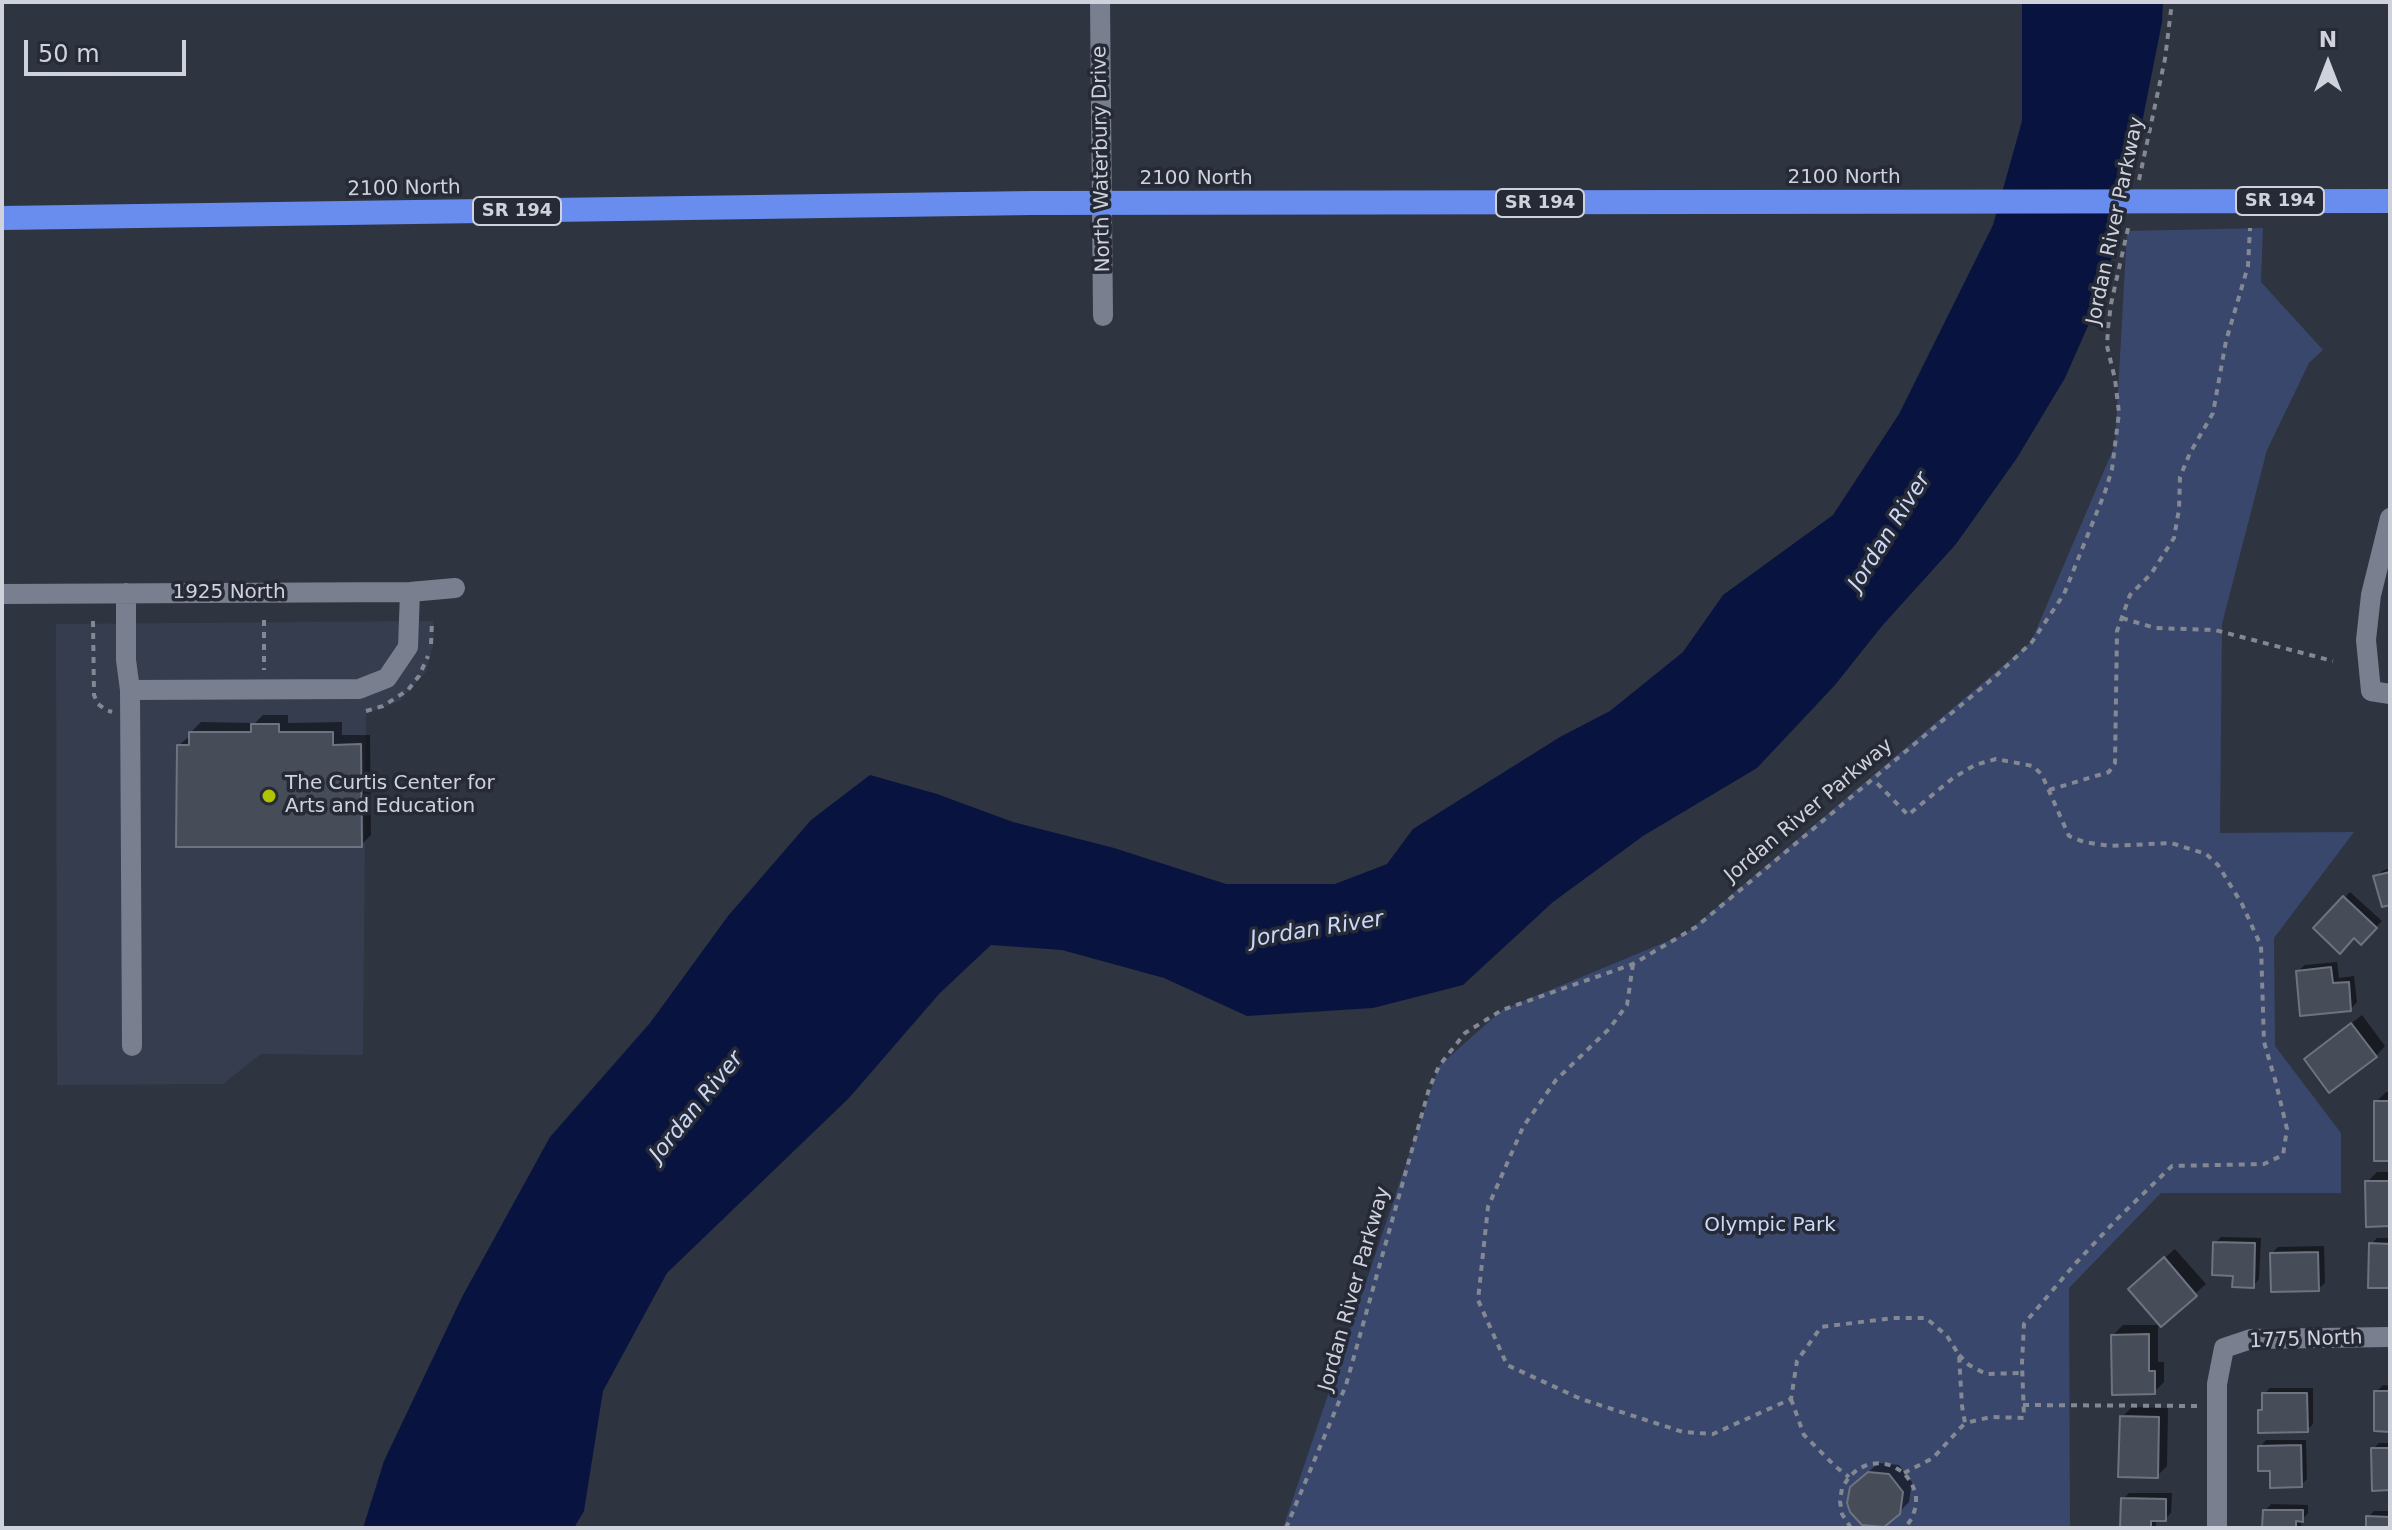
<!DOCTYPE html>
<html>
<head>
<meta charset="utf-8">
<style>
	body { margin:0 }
	#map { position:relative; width:2392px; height:1530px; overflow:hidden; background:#2e3440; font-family:"DejaVu Sans",sans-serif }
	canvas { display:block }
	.frame { position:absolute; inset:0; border:4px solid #cfd2da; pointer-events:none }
	.north { position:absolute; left:2288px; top:24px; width:80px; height:80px; -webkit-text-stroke:6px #252a36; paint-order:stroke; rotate:0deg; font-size:22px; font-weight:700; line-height:32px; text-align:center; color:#cfd2da }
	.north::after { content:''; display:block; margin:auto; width:28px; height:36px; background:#cfd2da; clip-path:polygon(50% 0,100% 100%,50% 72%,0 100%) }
	.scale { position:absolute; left:24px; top:40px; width:162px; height:36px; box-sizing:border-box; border:4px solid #cfd2da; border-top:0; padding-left:10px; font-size:24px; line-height:28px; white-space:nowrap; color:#cfd2da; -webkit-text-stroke:6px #252a36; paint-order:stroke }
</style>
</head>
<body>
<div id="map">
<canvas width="2392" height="1530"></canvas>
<div class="frame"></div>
<div class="north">N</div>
<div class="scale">50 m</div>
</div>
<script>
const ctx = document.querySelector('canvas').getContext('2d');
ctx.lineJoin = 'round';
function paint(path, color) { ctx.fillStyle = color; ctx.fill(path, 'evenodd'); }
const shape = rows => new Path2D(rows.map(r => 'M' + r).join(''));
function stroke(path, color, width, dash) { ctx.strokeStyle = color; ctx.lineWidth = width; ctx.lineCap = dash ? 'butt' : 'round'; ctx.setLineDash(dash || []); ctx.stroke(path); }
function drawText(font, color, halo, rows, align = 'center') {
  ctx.font = font + ' "DejaVu Sans",sans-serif'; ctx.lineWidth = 7; ctx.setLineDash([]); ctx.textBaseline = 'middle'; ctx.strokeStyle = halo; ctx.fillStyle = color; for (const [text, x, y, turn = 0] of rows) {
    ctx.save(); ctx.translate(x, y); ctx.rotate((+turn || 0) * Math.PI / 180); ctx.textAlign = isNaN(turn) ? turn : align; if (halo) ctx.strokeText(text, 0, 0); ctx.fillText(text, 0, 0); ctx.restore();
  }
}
paint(shape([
	[433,621,434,642,426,672,400,701,366,714,363,1055,261,1054,223,1084,57,1085,56,624]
]), '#363d4f');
paint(shape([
	[2263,228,2261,282,2323,350,2309,363,2267,450,2222,624,2220,833,2354,832,2274,938,2275,1046,2341,1133,2341,1193,2161,1193,2069,1288,2070,1528,1283,1528,1439,1066,1502,1010,1685,934,2031,642,2115,445,2127,231]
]), '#39476c');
paint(shape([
	[2022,2,2163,2,2162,22,2123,219,2099,301,2065,378,2017,458,1956,544,1882,626,1835,685,1757,768,1643,836,1553,902,1463,985,1373,1008,1247,1016,1164,978,1062,950,991,945,939,994,849,1098,667,1273,603,1391,584,1511,574,1528,363,1528,384,1461,462,1297,550,1137,650,1023,728,916,811,820,870,775,937,794,1013,822,1114,848,1226,884,1335,884,1387,864,1413,829,1560,737,1610,711,1683,652,1723,595,1833,515,1899,414,1993,225,2022,121]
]), '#08143f');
paint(shape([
	[263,715,288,715,288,723,342,722,342,735,370,735,371,835,361,845,179,745,191,735,191,732,201,722,255,723],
	[2390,868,2390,903,2376,877,2382,871],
	[2350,892,2382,921,2361,942,2355,936,2315,928],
	[2337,962,2339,978,2354,976,2357,1002,2351,1009,2298,971,2305,965],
	[2362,1015,2385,1046,2376,1056,2306,1059],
	[2386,1092,2390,1092,2390,1159,2376,1102],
	[2377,1172,2390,1172,2390,1224,2367,1182],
	[2221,1237,2261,1238,2259,1279,2253,1286,2235,1274,2215,1243],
	[2377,1238,2390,1238,2390,1286,2371,1244],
	[2324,1246,2325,1283,2318,1289,2272,1253,2278,1247],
	[2175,1249,2206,1284,2161,1324,2140,1279],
	[2123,1325,2158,1325,2158,1362,2164,1362,2164,1382,2154,1392,2113,1335],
	[2383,1385,2390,1386,2390,1430,2376,1392],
	[2270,1388,2313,1388,2313,1424,2307,1430,2260,1411,2264,1406,2264,1394],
	[2132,1407,2168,1408,2167,1466,2157,1476,2122,1417],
	[2266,1440,2306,1440,2307,1479,2301,1485,2272,1469,2260,1447],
	[2379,1443,2390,1443,2390,1488,2373,1449],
	[1879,1463,1899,1465,1912,1482,1909,1502,1899,1512,1862,1477],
	[2129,1493,2172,1493,2171,1513,2165,1519,2156,1519,2156,1528,2122,1528,2123,1499],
	[2271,1504,2308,1505,2308,1513,2302,1520,2301,1528,2262,1528,2264,1525,2265,1511],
	[2374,1511,2390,1511,2390,1528,2368,1528,2368,1517]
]), '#0007');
const building = shape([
	[251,724,279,724,279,732,333,732,333,745,361,744,362,847,176,847,177,745,189,745,189,732,251,732,251,724],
	[2390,872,2390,905,2382,907,2373,876,2390,872],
	[2343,896,2377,928,2361,945,2354,938,2340,954,2313,928,2343,896],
	[2331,967,2333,983,2349,982,2351,1011,2300,1016,2296,971,2331,967],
	[2351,1023,2377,1057,2329,1093,2304,1059,2351,1023],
	[2374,1101,2390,1101,2390,1161,2374,1161,2374,1101],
	[2365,1181,2390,1181,2390,1226,2366,1227,2365,1181],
	[2213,1242,2255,1243,2254,1288,2232,1287,2233,1276,2212,1275,2213,1242],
	[2369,1243,2390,1244,2390,1288,2368,1288,2369,1243],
	[2318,1252,2319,1291,2271,1292,2270,1253,2318,1252],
	[2164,1257,2197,1296,2161,1327,2128,1289,2164,1257],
	[2149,1334,2149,1371,2155,1371,2155,1394,2112,1395,2111,1335,2149,1334],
	[2374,1391,2390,1391,2390,1432,2374,1431,2374,1391],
	[2262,1393,2307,1393,2308,1432,2258,1433,2258,1410,2262,1410,2262,1393],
	[2120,1416,2159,1417,2158,1478,2118,1477,2120,1416],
	[2301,1445,2302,1487,2270,1488,2270,1471,2258,1471,2258,1446,2301,1445],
	[2371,1448,2390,1448,2390,1490,2372,1491,2371,1448],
	[1868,1472,1889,1474,1903,1492,1900,1514,1884,1527,1862,1525,1850,1512,1847,1503,1850,1487,1868,1472],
	[2121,1498,2166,1499,2166,1521,2151,1521,2151,1528,2120,1528,2121,1498],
	[2263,1510,2303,1510,2303,1522,2296,1521,2296,1528,2262,1528,2263,1510],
	[2366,1516,2390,1517,2390,1528,2366,1528,2366,1516]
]);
paint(building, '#474c59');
stroke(building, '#6d7381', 2);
stroke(shape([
	[2139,180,2165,59,2172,2],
	[2122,618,2155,628,2215,630,2333,661],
	[264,620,264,670],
	[93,621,94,695,98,704,106,710,112,712],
	[431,644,432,621],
	[366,711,383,706,408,690,419,676,428,656],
	[2049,790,2109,772,2115,763,2117,631,2130,595,2151,574,2174,538,2179,509,2180,477,2190,453,2213,413,2226,341,2248,266,2250,228],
	[1633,964,1627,1005,1609,1029,1556,1080,1523,1127,1488,1207,1478,1300,1507,1365,1581,1399,1683,1432,1713,1434,1791,1399,1797,1361,1821,1327,1893,1318,1926,1318,1947,1336,1959,1355,1962,1406,1965,1423,1991,1417,2024,1418,2022,1363,2024,1324,2074,1265,2117,1219,2172,1166,2264,1164,2283,1155,2287,1129,2276,1083,2264,1042,2261,946,2242,904,2218,865,2206,854,2171,843,2110,846,2084,842,2069,836,2042,775,2033,766,1996,759,1975,765,1953,778,1908,815,1873,779],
	[1959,1355,1969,1365,1986,1374,2023,1373],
	[1791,1399,1804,1435,1836,1467,1849,1477],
	[2023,1405,2197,1406],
	[1904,1473,1933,1458,1965,1423],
	[1286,1528,1346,1385,1429,1089,1439,1066,1465,1033,1502,1010,1633,964,1696,927,1997,675,2032,642,2064,594,2105,492,2112,469,2119,413,2115,379,2107,346,2108,328,2111,304,2129,224],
	[1851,1528,1842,1514,1840,1501,1842,1488,1849,1477,1858,1469,1869,1464,1881,1463,1893,1466,1904,1473,1911,1482,1916,1494,1916,1506,1912,1518,1905,1528]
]), '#848892', 4, [6, 6]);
stroke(shape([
	[1100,2,1103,316],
	[2390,518,2371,595,2366,640,2371,691,2390,694],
	[126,593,126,660,130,690,132,1046],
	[2,594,410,592,455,588],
	[130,690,359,689,387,678,408,647,410,592],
	[2217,1528,2217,1384,2224,1348,2251,1339,2390,1337]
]), '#797f8e', 20);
stroke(shape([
	[2,218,1032,203,2390,201]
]), '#698def', 24);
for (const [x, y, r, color] of [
	[269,796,8,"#b0c500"]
]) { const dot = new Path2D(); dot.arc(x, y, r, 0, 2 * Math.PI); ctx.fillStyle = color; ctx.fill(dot); stroke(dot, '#252a36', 3); }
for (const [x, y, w] of [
	[2280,201,88],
	[1540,203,88],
	[517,211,88]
]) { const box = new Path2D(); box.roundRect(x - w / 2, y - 14, w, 28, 6); ctx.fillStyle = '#252a36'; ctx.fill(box); stroke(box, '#cfd2da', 2); }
drawText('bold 18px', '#cfd2da', null, [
	["SR 194",2280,201],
	["SR 194",1540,203],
	["SR 194",517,211]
]);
drawText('20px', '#cfd2da', '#252a36', [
	["North Waterbury Drive",1102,159,-91],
	["2100 North",1844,178],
	["2100 North",1196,179],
	["2100 North",404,189,-1],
	["Jordan River Parkway",2116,221,-78],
	["1925 North",229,593],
	["Jordan River Parkway",1809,811,-40],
	["Jordan River Parkway",1355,1289,-74],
	["1775 North",2306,1340,-2]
]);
drawText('20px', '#cfd2da', '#252a36', [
	["The Curtis Center for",285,784],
	["Arts and Education",285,807]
], 'left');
drawText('20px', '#cddafa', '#252a36', [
	["Olympic Park",1770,1226]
]);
drawText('italic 22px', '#cbd8f7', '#252a36', [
	["Jordan River",1890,532,-58],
	["Jordan River",1317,930,-9],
	["Jordan River",697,1107,-51]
]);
</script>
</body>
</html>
